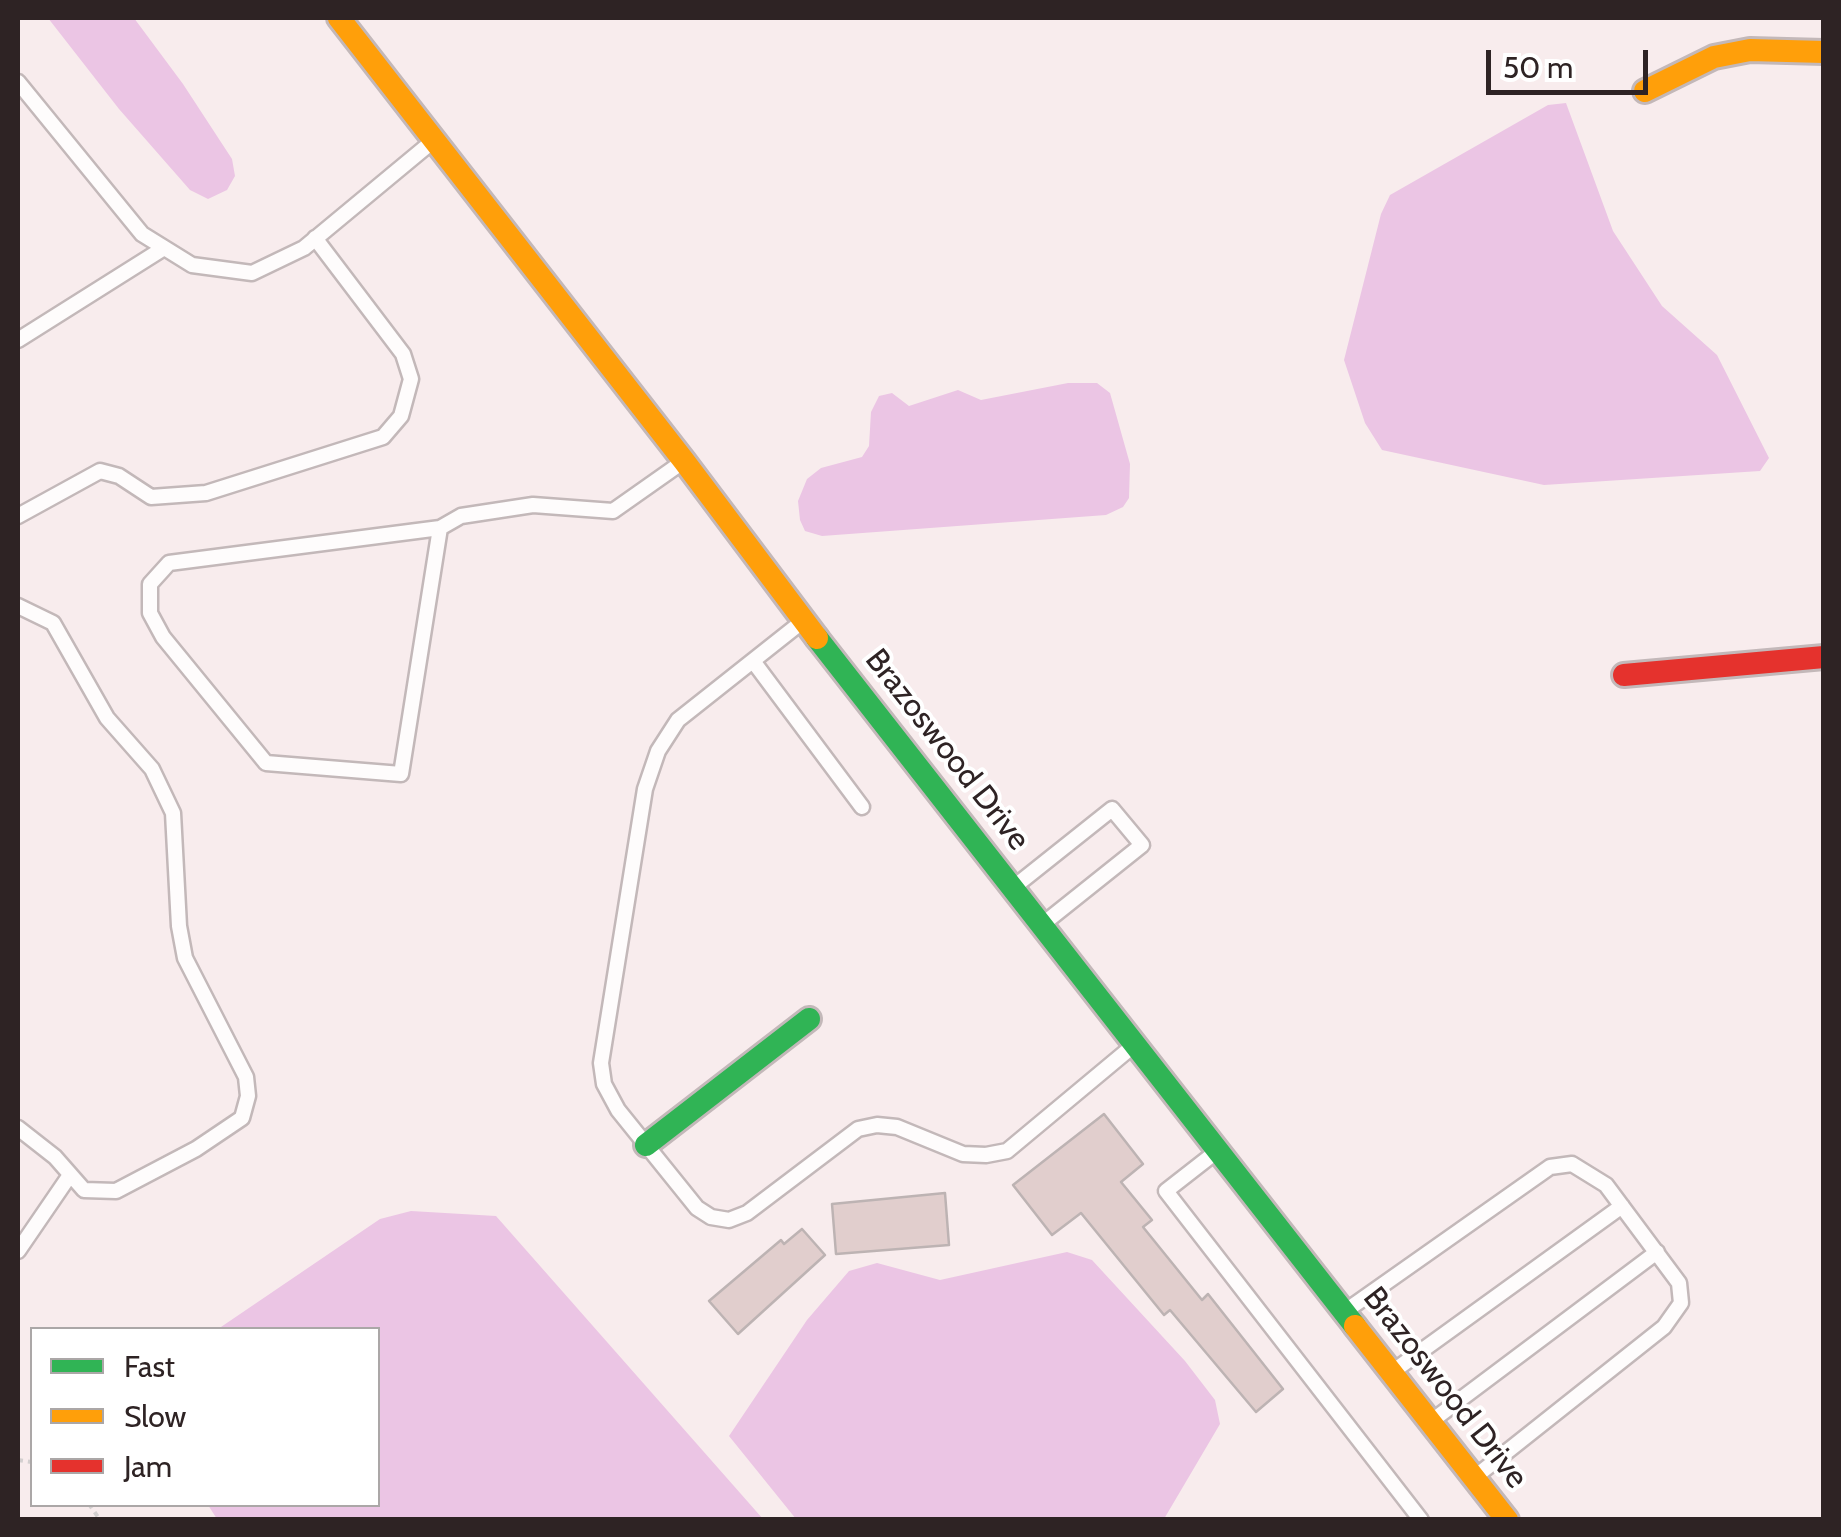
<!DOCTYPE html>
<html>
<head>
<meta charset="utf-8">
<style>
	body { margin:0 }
	#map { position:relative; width:1841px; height:1537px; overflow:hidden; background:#f8eced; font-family:Cabin,sans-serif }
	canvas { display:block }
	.frame { position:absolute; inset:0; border:20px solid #2e2324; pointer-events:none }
	.legend { position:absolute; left:30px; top:1327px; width:350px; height:180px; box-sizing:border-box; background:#fff; border:2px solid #aba7a7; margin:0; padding:12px 18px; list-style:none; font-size:30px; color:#2e2324 }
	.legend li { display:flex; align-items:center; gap:20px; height:50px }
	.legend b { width:50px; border:2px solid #aba7a7 }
	.scale { position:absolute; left:1486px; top:50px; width:162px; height:45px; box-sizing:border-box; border:5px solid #2e2324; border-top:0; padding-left:12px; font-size:30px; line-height:35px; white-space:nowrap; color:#2e2324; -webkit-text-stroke:8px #fff; paint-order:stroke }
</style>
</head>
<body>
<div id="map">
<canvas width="1841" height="1537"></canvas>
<div class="frame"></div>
<ul class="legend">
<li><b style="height:12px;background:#30b455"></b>Fast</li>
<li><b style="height:12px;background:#ff9f0a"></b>Slow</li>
<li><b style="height:12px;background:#e5322d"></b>Jam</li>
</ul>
<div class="scale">50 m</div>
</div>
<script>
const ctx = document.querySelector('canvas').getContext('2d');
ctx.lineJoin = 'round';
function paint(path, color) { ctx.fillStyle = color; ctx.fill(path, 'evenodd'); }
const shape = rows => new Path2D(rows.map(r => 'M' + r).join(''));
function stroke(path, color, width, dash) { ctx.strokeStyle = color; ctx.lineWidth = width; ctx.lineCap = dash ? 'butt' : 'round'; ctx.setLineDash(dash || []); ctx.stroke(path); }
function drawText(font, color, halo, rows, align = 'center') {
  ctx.font = font + ' Cabin,sans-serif'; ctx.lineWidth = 8; ctx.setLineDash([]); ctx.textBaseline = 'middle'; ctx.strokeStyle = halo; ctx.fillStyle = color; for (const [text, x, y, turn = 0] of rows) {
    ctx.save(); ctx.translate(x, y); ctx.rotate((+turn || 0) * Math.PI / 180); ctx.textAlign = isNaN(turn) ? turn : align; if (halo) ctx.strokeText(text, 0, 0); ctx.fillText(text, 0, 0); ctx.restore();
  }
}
paint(shape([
	[48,18,134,18,183,84,232,159,235,176,227,190,208,199,190,190,119,109],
	[1566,103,1613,231,1662,306,1717,355,1769,458,1760,471,1544,485,1382,450,1365,423,1344,360,1381,214,1390,195,1548,105],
	[1068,383,1097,383,1110,393,1130,464,1129,498,1123,507,1106,515,822,536,805,531,800,520,798,501,807,479,821,468,862,457,869,446,871,412,879,396,892,393,909,406,958,390,981,400],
	[411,1211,496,1216,763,1519,217,1519,208,1505,378,1504,378,1330,218,1329,380,1219],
	[1067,1252,1092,1260,1185,1361,1215,1400,1220,1424,1164,1519,796,1519,729,1436,807,1320,849,1271,877,1263,940,1280]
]), '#ebc5e4');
const building = shape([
	[1104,1114,1143,1164,1121,1182,1152,1220,1143,1227,1202,1300,1208,1294,1283,1389,1256,1412,1170,1310,1164,1315,1081,1213,1052,1235,1013,1185,1104,1114],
	[945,1193,949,1245,836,1254,832,1204,945,1193],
	[802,1229,825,1255,738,1334,709,1301,781,1240,784,1244,802,1229]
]);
paint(building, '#e1cecd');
stroke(building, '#bdb3b3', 2.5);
const lane = shape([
	[18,82,142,234,192,265,252,273,304,248,433,141],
	[18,340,164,248],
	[18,516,100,471,119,476,151,497,206,493,383,437,401,416,411,379,403,354,315,238],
	[440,528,169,563,150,584,150,613,163,637,266,763,401,774,440,528,461,516,533,505,613,511,684,461],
	[18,606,53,623,107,718,152,769,173,813,179,926,185,958,246,1077,248,1096,242,1118,196,1149,116,1191,84,1190,55,1157,18,1128],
	[803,621,678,720,658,751,645,789,601,1063,604,1084,618,1110,697,1208,711,1217,729,1220,747,1213,858,1129,877,1125,897,1127,963,1154,986,1155,1007,1151,1133,1046],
	[753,661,862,807],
	[1014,887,1112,809,1142,845,1043,924],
	[1216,1152,1166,1191,1421,1520],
	[18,1251,70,1175],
	[1347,1310,1550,1167,1572,1164,1606,1185,1679,1283,1681,1303,1664,1327,1475,1477],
	[1395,1370,1622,1206],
	[1433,1420,1657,1252]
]);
const fast = shape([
	[817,638,1355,1326],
	[646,1145,809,1019]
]);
const slow = shape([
	[339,18,684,461,817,638],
	[1645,91,1714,57,1750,50,1824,52],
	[1355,1326,1507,1520]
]);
const jam = shape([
	[1624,675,1824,657]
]);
stroke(lane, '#c3b8b9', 19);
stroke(fast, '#c3b8b9', 28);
stroke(slow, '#c3b8b9', 28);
stroke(jam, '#c3b8b9', 28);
stroke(shape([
	[18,1460,32,1462],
	[89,1504,100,1520]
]), '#d3cfcf', 4, [5, 5]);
stroke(lane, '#fefcfc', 14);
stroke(fast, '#30b455', 22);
stroke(slow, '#ff9f0a', 22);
stroke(jam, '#e5322d', 22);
drawText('32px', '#2e2324', '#fff', [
	["Brazoswood Drive",947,750,52],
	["Brazoswood Drive",1445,1388,52]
]);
</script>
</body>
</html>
